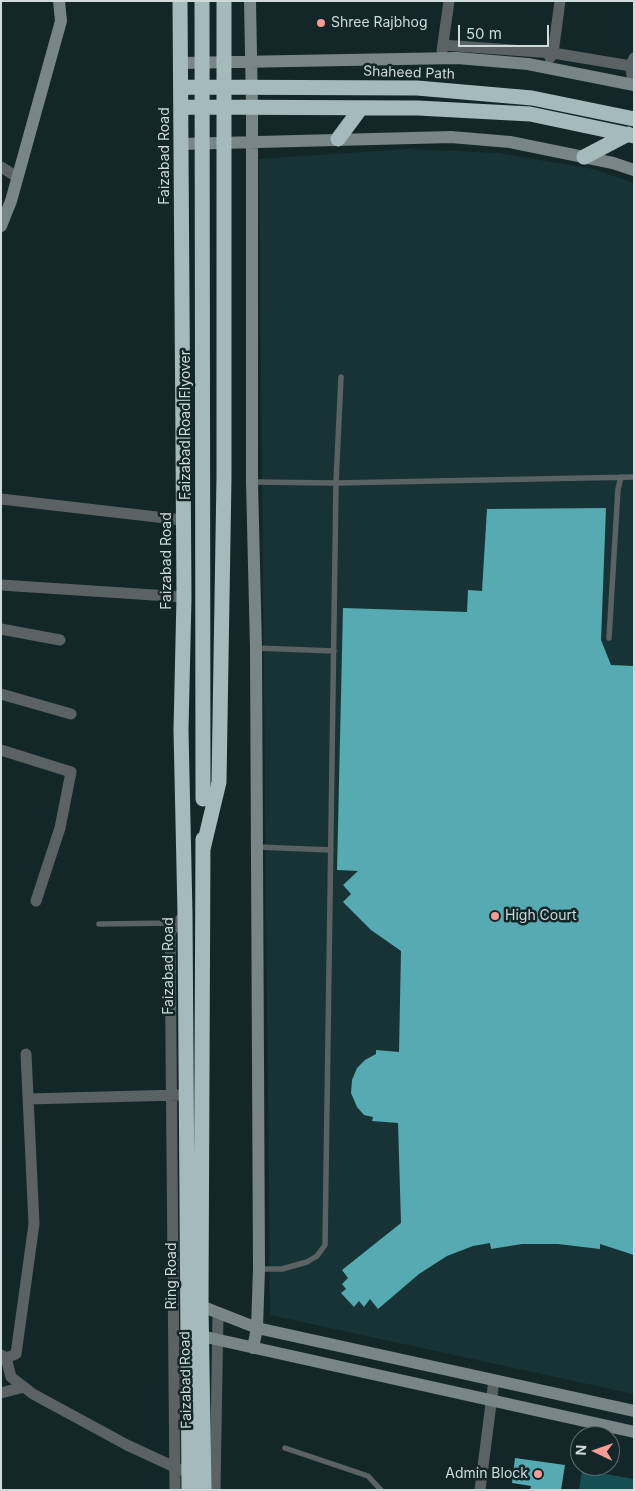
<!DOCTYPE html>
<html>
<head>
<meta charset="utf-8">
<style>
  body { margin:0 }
  #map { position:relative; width:635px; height:1491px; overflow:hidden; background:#142728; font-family:Inter,sans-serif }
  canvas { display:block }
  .frame { position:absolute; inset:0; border:2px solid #cfdadb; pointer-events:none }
  .north { position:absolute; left:570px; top:1426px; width:50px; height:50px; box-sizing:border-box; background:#142728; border:1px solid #5f6f70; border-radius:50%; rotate:273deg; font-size:14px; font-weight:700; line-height:20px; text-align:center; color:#cfdadb }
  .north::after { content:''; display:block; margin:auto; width:18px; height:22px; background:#f59b98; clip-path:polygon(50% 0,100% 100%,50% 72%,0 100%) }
  .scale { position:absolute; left:458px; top:25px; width:91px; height:22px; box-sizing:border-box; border:2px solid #cfdadb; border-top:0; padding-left:6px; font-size:15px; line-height:18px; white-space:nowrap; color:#cfdadb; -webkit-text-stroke:4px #142728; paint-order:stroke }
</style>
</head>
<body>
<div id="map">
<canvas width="635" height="1491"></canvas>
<div class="frame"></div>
<div class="north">N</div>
<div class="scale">50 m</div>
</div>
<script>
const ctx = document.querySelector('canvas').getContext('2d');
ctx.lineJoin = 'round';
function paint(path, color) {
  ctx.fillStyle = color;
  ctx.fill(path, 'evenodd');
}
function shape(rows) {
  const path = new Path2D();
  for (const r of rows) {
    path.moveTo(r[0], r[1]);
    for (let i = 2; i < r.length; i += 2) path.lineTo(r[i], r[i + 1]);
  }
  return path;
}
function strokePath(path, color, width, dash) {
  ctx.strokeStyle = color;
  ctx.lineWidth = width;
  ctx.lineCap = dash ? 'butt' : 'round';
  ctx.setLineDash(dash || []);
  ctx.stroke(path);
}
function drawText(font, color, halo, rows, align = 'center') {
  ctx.font = font + ' Inter,sans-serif';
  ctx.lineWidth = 5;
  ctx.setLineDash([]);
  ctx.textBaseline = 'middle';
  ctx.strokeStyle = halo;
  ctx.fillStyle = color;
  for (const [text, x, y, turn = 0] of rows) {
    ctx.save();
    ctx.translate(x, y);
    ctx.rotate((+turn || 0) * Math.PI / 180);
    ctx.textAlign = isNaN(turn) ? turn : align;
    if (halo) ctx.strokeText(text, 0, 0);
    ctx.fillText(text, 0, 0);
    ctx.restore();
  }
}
paint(shape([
  [407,149,498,153,593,169,634,183,634,1394,270,1315,259,159]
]), '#183336');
paint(shape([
  [582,1470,634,1479,634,1490,579,1490]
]), '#144f53');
paint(shape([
  [606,508,601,640,611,665,634,666,634,1255,600,1244,600,1249,558,1244,522,1244,491,1249,490,1243,473,1246,447,1256,419,1274,378,1309,370,1299,364,1307,359,1301,354,1307,341,1293,346,1289,342,1284,348,1278,342,1270,401,1223,398,1123,372,1121,373,1117,364,1115,357,1107,351,1093,352,1080,357,1068,365,1060,376,1054,376,1050,399,1052,401,951,371,930,343,902,351,894,343,885,358,871,337,870,343,608,467,612,468,590,482,591,487,509],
  [515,1458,565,1465,561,1490,530,1490,531,1486,512,1483]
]), '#55abb1');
strokePath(shape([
  [252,482,336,483,634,477],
  [609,638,618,489,621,477],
  [256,648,334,651],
  [257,847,331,850],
  [99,924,177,923],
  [259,1269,282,1269,307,1262,317,1256,325,1245,336,483,341,377],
  [285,1448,368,1476,381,1490]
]), '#5a6263', 5.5);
strokePath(shape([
  [443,45,553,53,631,66],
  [442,51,449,1],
  [550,58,553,53,560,1],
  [633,85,631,66,634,58],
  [1,167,17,177],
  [1,499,183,520],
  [1,585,184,597],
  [1,629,60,640],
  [1,694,71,714],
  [1,750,71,772,60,828,36,901],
  [28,1099,178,1095],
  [1,1355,6,1358,16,1354,34,1224,26,1054],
  [6,1358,11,1377,33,1394,127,1445,181,1470],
  [1,1393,24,1387],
  [175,1490,170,932,185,914],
  [215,1490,218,1313],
  [480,1490,494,1380]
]), '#5a6263', 11);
strokePath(shape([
  [250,1,252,107,252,482,256,648,259,1269,257,1328,253,1348],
  [181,63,457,58,528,64,634,85],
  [181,144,451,137,510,142,613,163,634,170],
  [1,226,11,201,61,21,59,1],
  [201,1306,257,1328,634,1411],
  [201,1336,634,1432]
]), '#788687', 12);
strokePath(shape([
  [180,1,184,597,181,730,185,914,189,1490],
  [181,87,417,88,532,98,634,119],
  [181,107,418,108,530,114,634,136],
  [338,139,361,108],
  [584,157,628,134],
  [203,839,201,1306,204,1490],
  [203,849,219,782,224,477,224,1]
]), '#a4babc', 15);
strokePath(shape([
  [202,1,203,799]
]), '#a4babc', 15);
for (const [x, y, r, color] of [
  [321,23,5,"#f59b98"],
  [495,916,5,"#f59b98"],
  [538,1474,5,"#f59b98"]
]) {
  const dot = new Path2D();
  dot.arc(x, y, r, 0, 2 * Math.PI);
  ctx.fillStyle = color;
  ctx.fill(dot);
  strokePath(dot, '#142728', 2);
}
drawText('14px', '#cfdadb', '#142728', [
  ["Shree Rajbhog",331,23],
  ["High Court",505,916],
  ["Admin Block",528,1474,"right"]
], 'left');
drawText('14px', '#cfdadb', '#142728', [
  ["Shaheed Path",409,73,2],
  ["Faizabad Road",165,156,-90],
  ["Faizabad Road Flyover",186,425,-90],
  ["Faizabad Road",167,561,-90],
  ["Faizabad Road",169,966,-90],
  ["Ring Road",172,1276,-90],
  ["Faizabad Road",186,1380,-91]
]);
</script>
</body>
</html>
